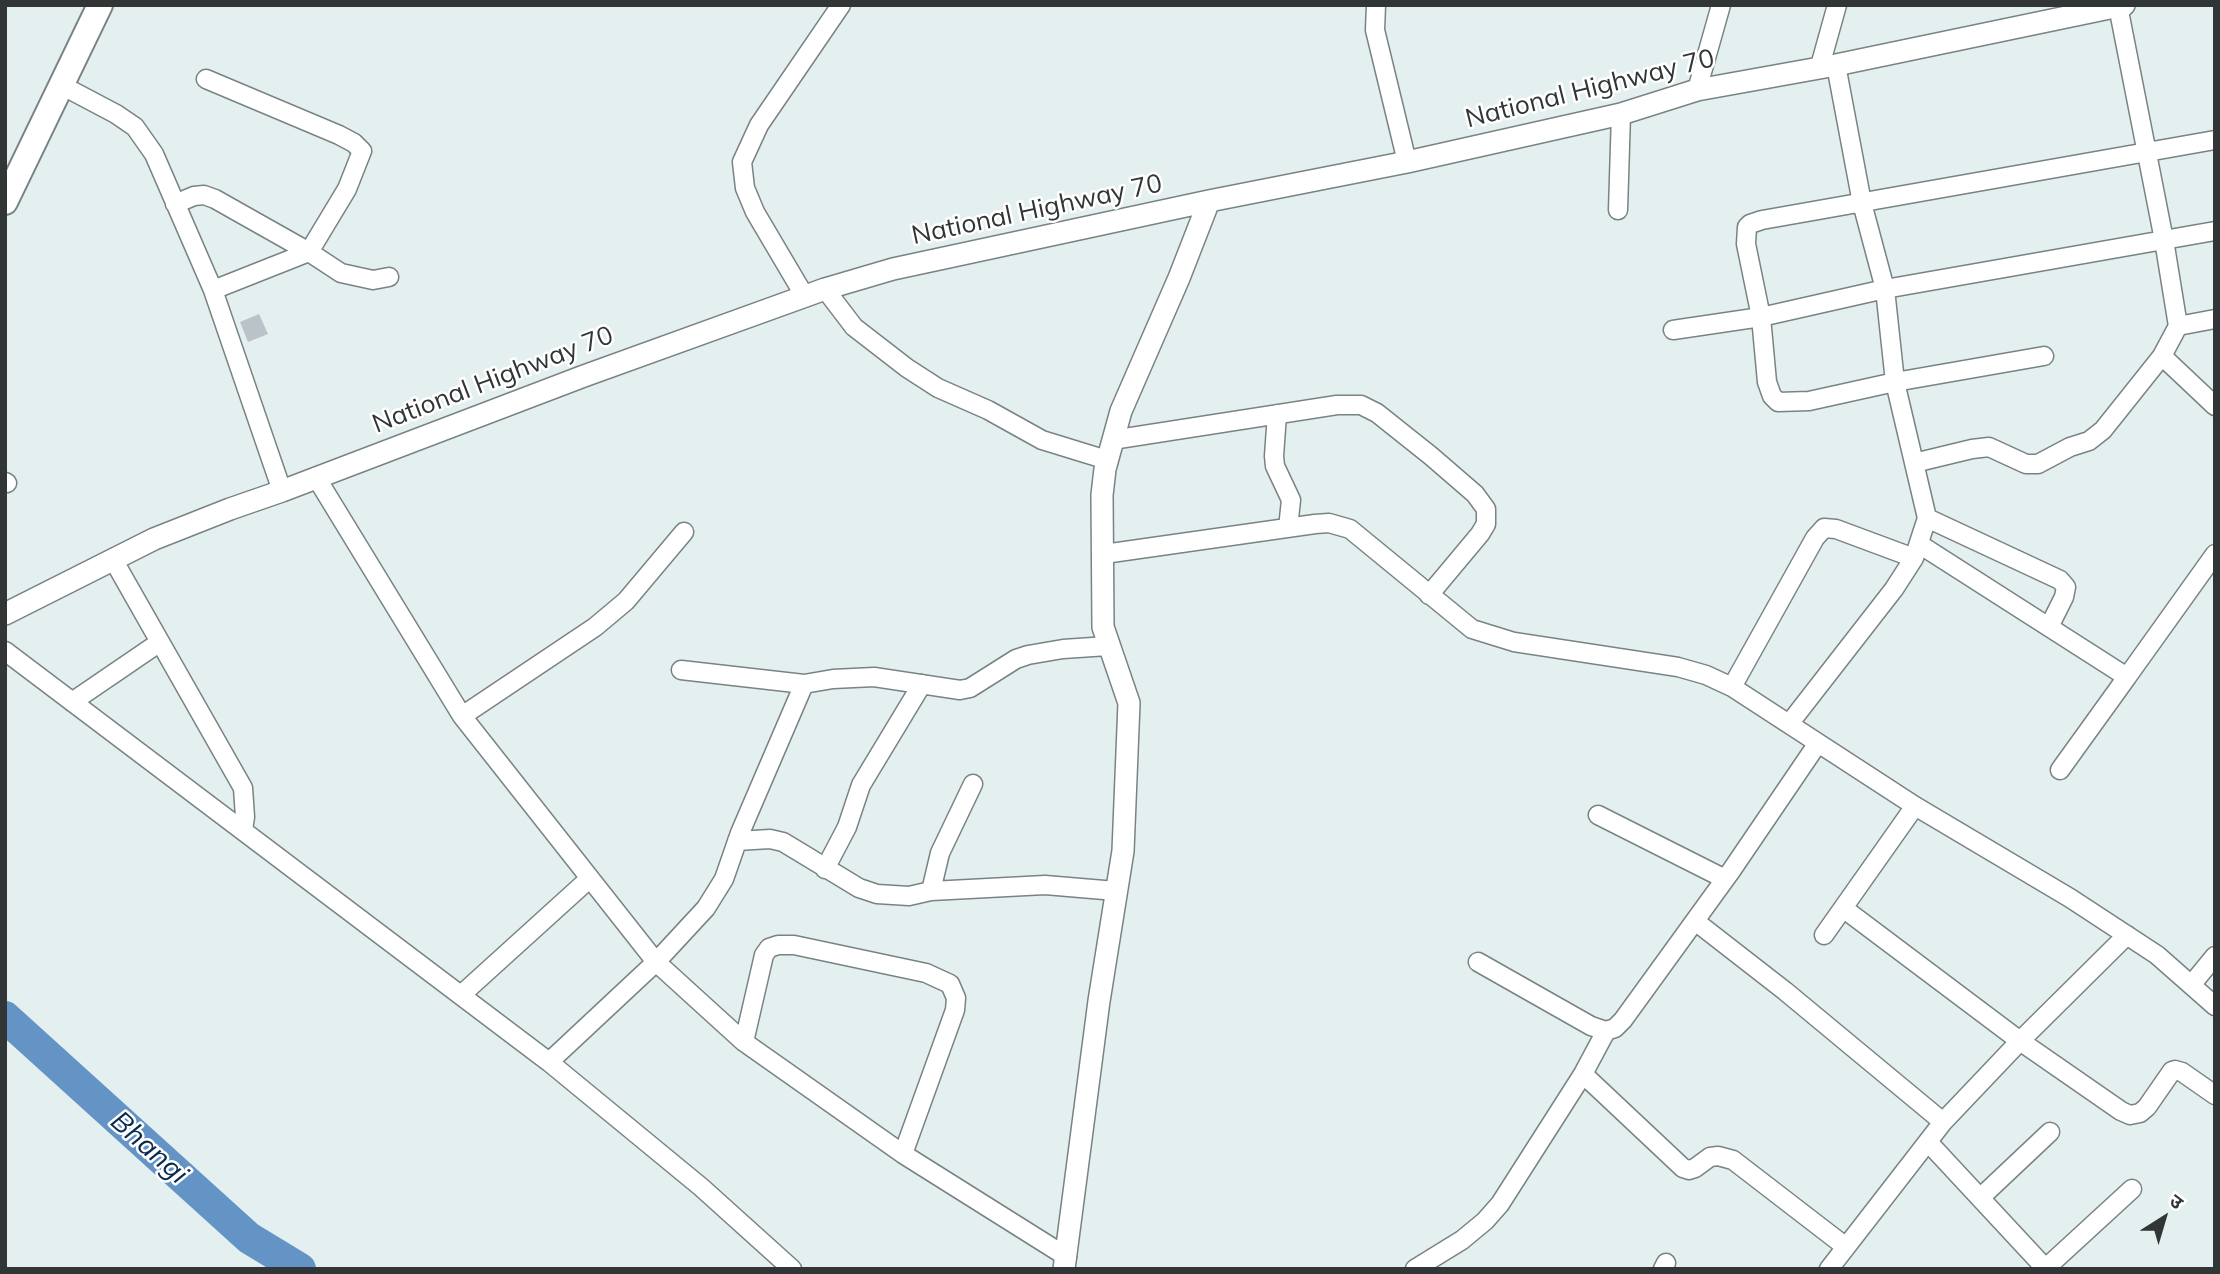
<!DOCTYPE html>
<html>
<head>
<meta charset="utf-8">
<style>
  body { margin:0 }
  #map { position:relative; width:2220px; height:1274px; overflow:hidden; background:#e4eff0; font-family:Mulish,"Noto Sans Devanagari",sans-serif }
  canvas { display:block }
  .frame { position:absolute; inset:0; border:7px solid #313535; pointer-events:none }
  .north { position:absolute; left:2129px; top:1183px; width:70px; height:70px; -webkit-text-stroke:5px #fff; paint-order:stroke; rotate:37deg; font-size:19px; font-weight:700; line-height:28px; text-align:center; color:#313535 }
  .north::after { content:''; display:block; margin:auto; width:24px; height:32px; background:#313535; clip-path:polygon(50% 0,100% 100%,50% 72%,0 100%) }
</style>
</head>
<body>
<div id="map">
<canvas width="2220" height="1274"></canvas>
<div class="frame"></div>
<div class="north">उ</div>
</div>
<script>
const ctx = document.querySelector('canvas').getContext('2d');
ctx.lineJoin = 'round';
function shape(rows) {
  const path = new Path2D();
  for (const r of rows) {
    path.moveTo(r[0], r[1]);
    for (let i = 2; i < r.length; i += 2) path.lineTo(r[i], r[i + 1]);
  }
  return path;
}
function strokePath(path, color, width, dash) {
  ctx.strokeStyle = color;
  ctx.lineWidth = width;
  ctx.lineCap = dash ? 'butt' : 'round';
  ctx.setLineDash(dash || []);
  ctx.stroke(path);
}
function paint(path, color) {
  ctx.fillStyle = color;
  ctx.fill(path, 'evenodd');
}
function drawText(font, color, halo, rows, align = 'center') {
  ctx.font = font + ' Mulish,sans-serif';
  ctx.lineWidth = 5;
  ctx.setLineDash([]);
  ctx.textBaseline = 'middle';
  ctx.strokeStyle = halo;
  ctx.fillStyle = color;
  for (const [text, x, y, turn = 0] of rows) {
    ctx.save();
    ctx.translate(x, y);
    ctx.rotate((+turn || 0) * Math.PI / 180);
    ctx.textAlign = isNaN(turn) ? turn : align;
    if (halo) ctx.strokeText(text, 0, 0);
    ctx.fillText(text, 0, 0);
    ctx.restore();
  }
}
strokePath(shape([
  [5,1017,249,1238,300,1269]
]), '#6494c6', 32);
paint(shape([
  [259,314,268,334,248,342,240,322]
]), '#bac3c8');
const minor = shape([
  [1376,5,1375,30,1407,162],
  [1836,65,1862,203,1885,289,1895,382,1927,518],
  [1820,66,1837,5],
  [61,85,116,114,135,127,154,154,213,290,282,491],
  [1697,90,1721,5],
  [175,204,194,196,204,195,215,199,309,252,347,189,362,151,354,143,339,135,206,79],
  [1618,210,1621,114],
  [825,289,854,327,907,368,938,388,988,410,1042,440,1107,460],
  [213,290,309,252,341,273,373,280,389,277],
  [804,295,755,212,745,188,742,162,759,125,841,5],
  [2178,326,2215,319],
  [1673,330,1761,317,1885,289,2215,231],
  [2044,356,1895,382,1809,401,1778,402,1772,396,1767,382,1761,317,1746,244,1747,227,1750,224,1762,220,2215,140],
  [2162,356,2215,406],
  [1277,414,1274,456,1275,466,1291,500,1288,528],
  [1112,440,1337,405,1361,405,1377,413,1431,456,1475,494,1486,509,1486,524,1480,534,1429,595],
  [1914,463,1972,449,1989,447,2026,464,2038,464,2070,447,2089,441,2103,430,2162,356,2178,326,2164,240,2118,6],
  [316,477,462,716,656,962,744,1042,903,1154,1067,1257],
  [5,482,7,483],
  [1919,544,2127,677,2215,554],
  [1104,554,1315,524,1329,523,1350,529,1472,629,1514,642,1678,667,1706,675,1732,687,1915,806,2070,898,2157,955,2215,1006],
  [114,561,243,788,245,817,243,830],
  [5,651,549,1062,701,1187,792,1269],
  [681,670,804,684,833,679,874,677,960,690,970,688,1016,659,1028,655,1063,649,1108,646],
  [1732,687,1815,538,1824,528,1836,529,1914,558],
  [72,702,160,642],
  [462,716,595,627,626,601,684,532],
  [1789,724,1894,589,1914,558,1927,518,2060,580,2066,587,2064,597,2049,627],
  [2060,770,2127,677],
  [973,784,940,853,931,891,1045,885,1116,891],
  [1598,815,1725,879],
  [737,841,770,839,783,842,859,888,877,894,909,896,931,891],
  [825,869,847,827,861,785,922,684],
  [1843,908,2020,1041,2121,1111,2130,1115,2140,1113,2147,1107,2172,1071,2175,1070,2182,1072,2215,1095],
  [1695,921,1785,991,1943,1122],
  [1824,935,1915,806],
  [1478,962,1591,1026,1606,1031,1615,1028,1623,1020,1731,871,1818,743],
  [2192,984,2215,956],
  [461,995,589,879],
  [744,1042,764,955,769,948,778,945,794,945,926,973,950,984,956,998,955,1010,903,1154],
  [549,1062,656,962,706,908,724,879,740,833,804,684],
  [1583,1074,1683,1168,1689,1170,1695,1168,1710,1157,1718,1156,1733,1160,1846,1247],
  [1928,1142,2046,1269],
  [1980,1198,2050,1132],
  [2046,1268,2132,1189],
  [1415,1269,1462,1240,1485,1221,1500,1204,1583,1074,1606,1031],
  [1663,1269,1666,1263],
  [1829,1269,1943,1122,2020,1041,2127,935]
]);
const major = shape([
  [5,614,154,539,230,509,282,491,584,376,825,289,893,269,1209,201,1407,162,1621,114,1697,90,1836,65,2124,5],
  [1064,1269,1099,1001,1123,851,1129,703,1103,627,1102,495,1105,469,1121,411,1179,278,1209,201]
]);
const highway = shape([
  [5,202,100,5]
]);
strokePath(minor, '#798384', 21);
strokePath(major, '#798384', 24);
strokePath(highway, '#798384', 28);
strokePath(minor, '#fff', 18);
strokePath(major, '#fff', 21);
strokePath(highway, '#fff', 24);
drawText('26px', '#313535', '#fff', [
  ["National Highway 70",1590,89,-14],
  ["National Highway 70",1037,210,-12],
  ["National Highway 70",493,380,-21]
]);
drawText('italic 28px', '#062b4c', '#fff', [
  ["Bhangi",149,1148,42]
]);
</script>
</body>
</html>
